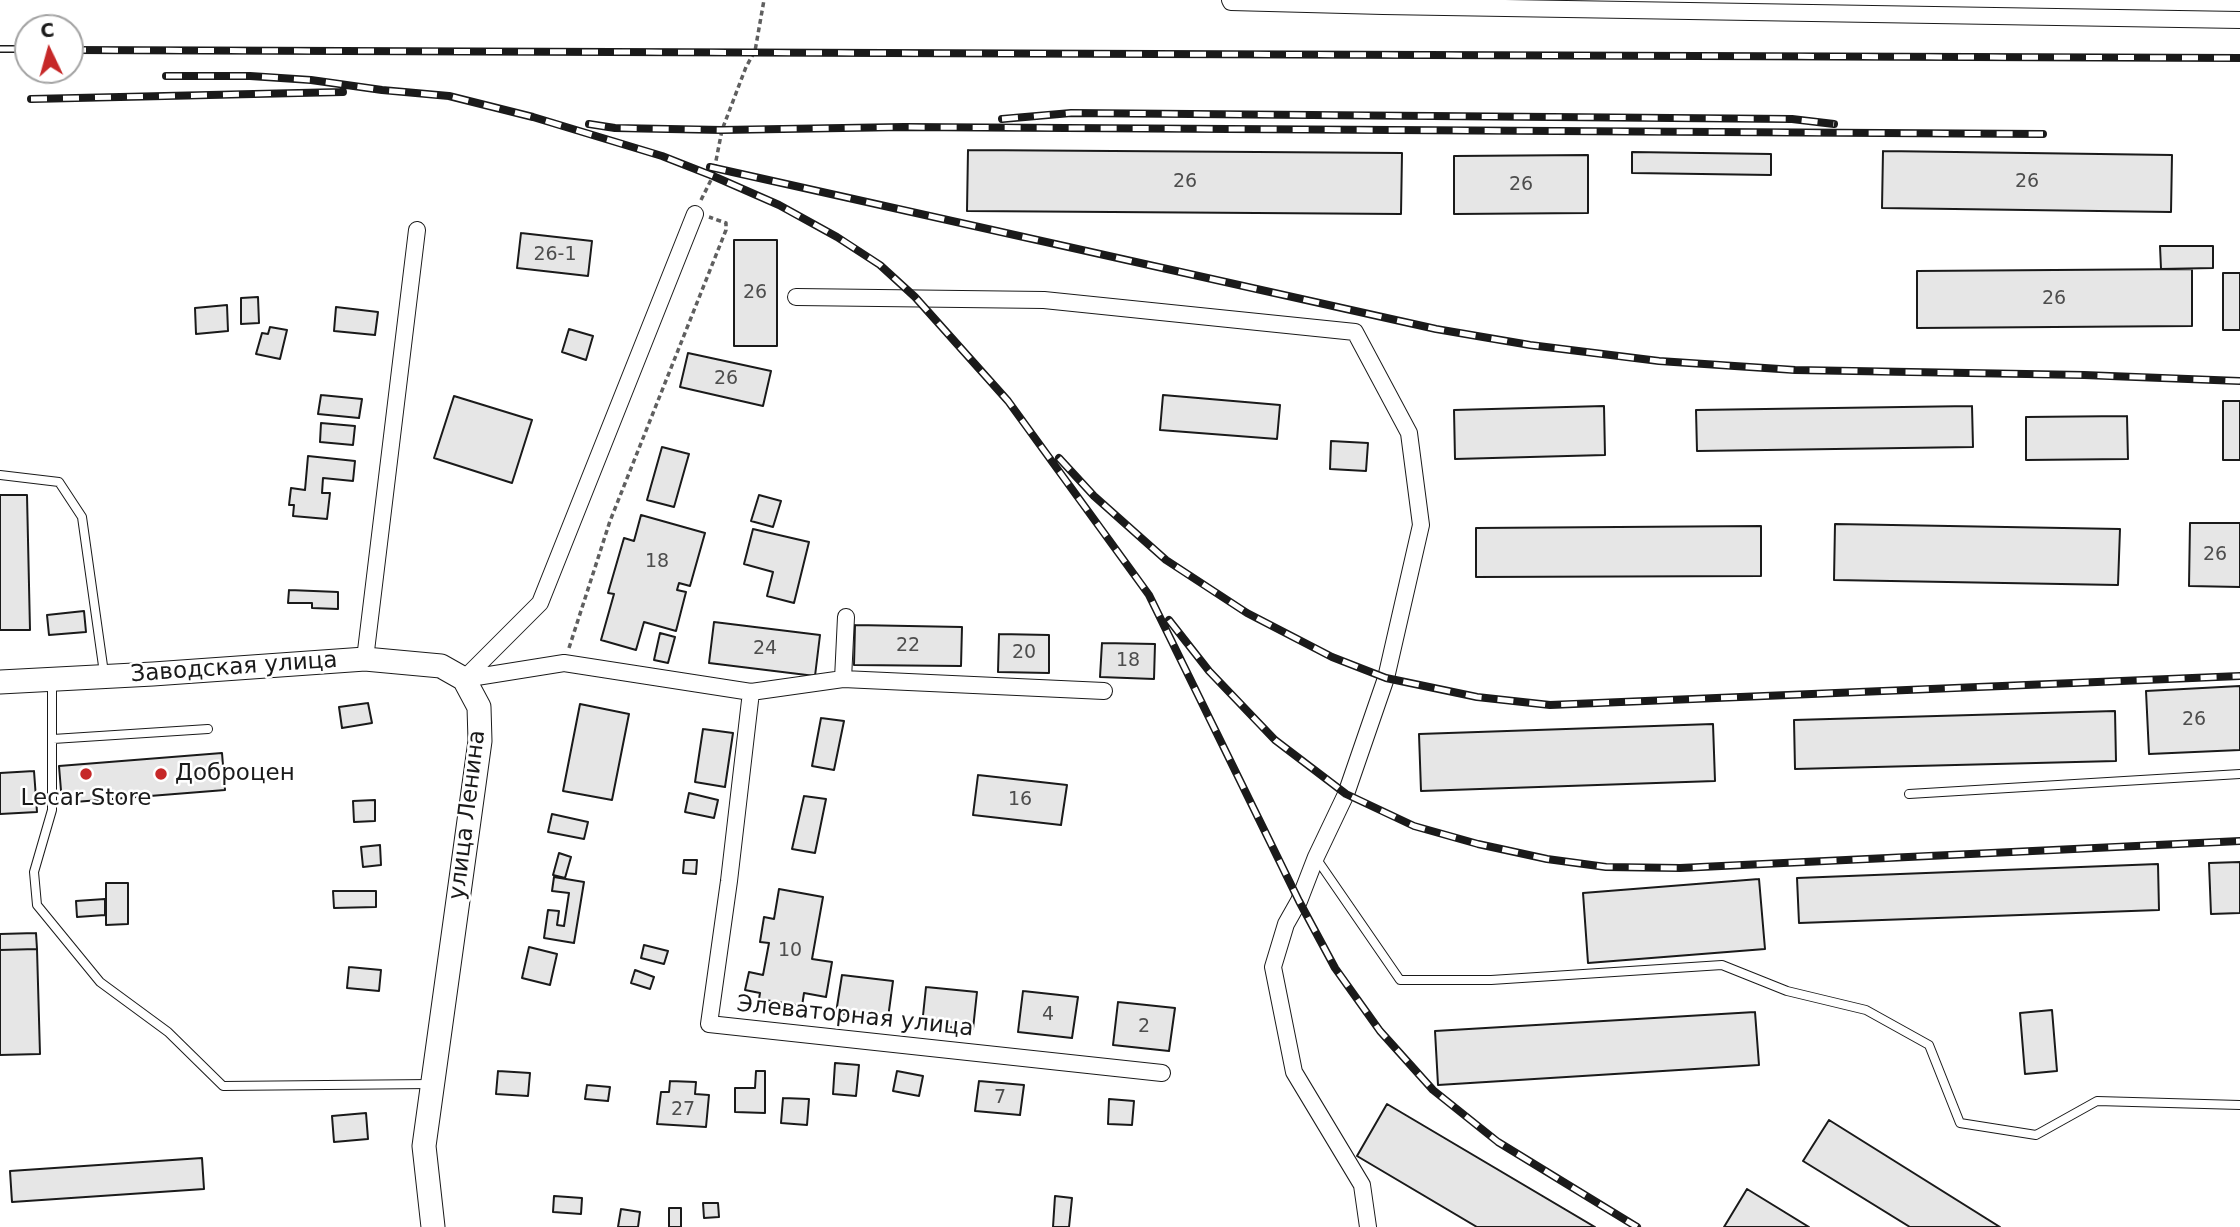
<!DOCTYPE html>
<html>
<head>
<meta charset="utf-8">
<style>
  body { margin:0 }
  #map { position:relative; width:2240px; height:1227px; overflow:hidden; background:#fff; font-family:"DejaVu Sans",sans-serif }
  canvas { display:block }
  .north { position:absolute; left:14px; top:14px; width:70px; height:70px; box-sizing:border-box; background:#fff; border:2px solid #a3a3a3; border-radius:50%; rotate:355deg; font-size:19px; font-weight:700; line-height:28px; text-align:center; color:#1a1a1a }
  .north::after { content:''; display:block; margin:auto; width:24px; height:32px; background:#c62828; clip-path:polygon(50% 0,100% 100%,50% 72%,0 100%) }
</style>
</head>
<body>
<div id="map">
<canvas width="2240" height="1227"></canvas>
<div class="north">С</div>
</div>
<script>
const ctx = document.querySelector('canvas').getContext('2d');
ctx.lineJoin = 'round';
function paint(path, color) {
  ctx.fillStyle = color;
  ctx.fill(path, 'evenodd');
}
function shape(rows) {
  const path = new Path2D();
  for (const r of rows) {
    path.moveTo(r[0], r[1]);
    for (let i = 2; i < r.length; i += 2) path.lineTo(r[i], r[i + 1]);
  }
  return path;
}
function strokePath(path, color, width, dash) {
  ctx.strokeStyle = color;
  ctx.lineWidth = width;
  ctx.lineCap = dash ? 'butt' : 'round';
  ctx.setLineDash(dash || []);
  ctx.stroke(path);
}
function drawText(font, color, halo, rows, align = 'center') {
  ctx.font = font + ' "DejaVu Sans",sans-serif';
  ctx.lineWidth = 5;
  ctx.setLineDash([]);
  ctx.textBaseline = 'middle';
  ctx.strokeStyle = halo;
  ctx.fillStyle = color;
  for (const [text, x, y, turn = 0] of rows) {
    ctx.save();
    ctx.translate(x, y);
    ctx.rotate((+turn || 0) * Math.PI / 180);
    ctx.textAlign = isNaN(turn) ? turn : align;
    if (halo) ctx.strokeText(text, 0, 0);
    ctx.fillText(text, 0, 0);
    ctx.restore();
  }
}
const building = shape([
  [968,150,1402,153,1401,214,967,211,968,150],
  [1883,151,2172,155,2171,212,1882,208,1883,151],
  [1632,152,1771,154,1771,175,1632,173,1632,152],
  [1588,155,1588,213,1454,214,1454,156,1588,155],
  [521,233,592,241,588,276,517,268,521,233],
  [734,240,777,240,777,346,734,346,734,240],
  [2160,246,2213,246,2213,268,2161,269,2160,246],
  [2192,269,2192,326,1917,328,1917,271,2192,269],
  [2223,273,2240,273,2240,330,2223,330,2223,273],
  [258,297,259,323,241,324,241,298,258,297],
  [227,305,228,331,196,334,195,308,227,305],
  [336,307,378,312,375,335,334,331,336,307],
  [270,327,287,330,280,359,256,354,262,333,268,334,270,327],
  [569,329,593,336,586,360,562,352,569,329],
  [688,353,771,371,763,406,680,387,688,353],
  [321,395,362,399,359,418,318,414,321,395],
  [1163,395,1280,405,1277,439,1160,430,1163,395],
  [454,396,532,420,512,483,434,458,454,396],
  [2223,401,2240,401,2240,460,2223,460,2223,401],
  [1604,406,1605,455,1455,459,1454,410,1604,406],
  [1972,406,1973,447,1697,451,1696,410,1972,406],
  [2127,416,2128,459,2026,460,2026,417,2127,416],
  [321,423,355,426,353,445,320,442,321,423],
  [1331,441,1368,443,1366,471,1330,469,1331,441],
  [662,447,689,454,674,507,647,500,662,447],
  [308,456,355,461,353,481,323,478,322,493,330,493,327,519,293,516,294,505,289,505,291,488,305,490,308,456],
  [0,495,27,495,30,630,0,630,0,495],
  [759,495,781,501,773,527,751,521,759,495],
  [641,515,705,533,690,586,679,583,677,590,686,592,676,631,644,622,636,650,601,640,614,594,608,593,624,538,634,541,641,515],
  [2190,523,2240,523,2240,587,2189,586,2190,523],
  [1835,524,2120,529,2118,585,1834,580,1835,524],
  [1761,526,1761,576,1476,577,1476,528,1761,526],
  [753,529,809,542,794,603,767,596,773,572,744,564,753,529],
  [289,590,338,592,338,609,312,608,312,603,288,603,289,590],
  [84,611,86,632,49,635,47,615,84,611],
  [714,622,820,635,815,676,709,663,714,622],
  [855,625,962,627,961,666,854,665,855,625],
  [660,633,675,637,668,663,654,660,660,633],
  [999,634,1049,635,1049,673,998,672,999,634],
  [1102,643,1155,644,1154,679,1100,677,1102,643],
  [2240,686,2240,750,2149,754,2146,691,2240,686],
  [368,703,372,723,342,728,339,707,368,703],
  [580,704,629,714,612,800,563,791,580,704],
  [2115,711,2116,761,1795,769,1794,720,2115,711],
  [821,718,844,721,834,770,812,766,821,718],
  [1713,724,1715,781,1421,791,1419,734,1713,724],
  [703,729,733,733,725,787,695,782,703,729],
  [222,753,225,790,62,803,59,766,222,753],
  [34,771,37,812,0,814,0,773,34,771],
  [978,775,1067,785,1061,825,973,815,978,775],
  [689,793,718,800,714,818,685,812,689,793],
  [804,796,826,799,815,853,792,849,804,796],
  [375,800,375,821,354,822,353,801,375,800],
  [552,814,588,822,584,839,548,832,552,814],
  [380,845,381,865,363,867,361,847,380,845],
  [559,853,571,857,565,878,553,875,559,853],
  [684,860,697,860,696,874,683,873,684,860],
  [2240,862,2240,913,2211,914,2209,863,2240,862],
  [2158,864,2159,910,1799,923,1797,878,2158,864],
  [554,877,584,882,574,943,544,938,548,910,559,911,557,925,564,926,569,893,552,891,554,877],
  [1759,879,1765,949,1588,963,1583,893,1759,879],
  [106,883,128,883,128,924,106,925,106,883],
  [779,889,823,897,812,959,832,962,826,997,804,993,802,1006,759,999,760,993,745,990,749,972,763,975,769,943,760,942,764,917,774,919,779,889],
  [333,891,376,891,376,907,334,908,333,891],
  [105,899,105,915,77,917,76,901,105,899],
  [36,933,37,949,0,950,0,934,36,933],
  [644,945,668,951,664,964,641,958,644,945],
  [529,947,557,954,550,985,522,978,529,947],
  [37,949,40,1054,0,1055,0,950,37,949],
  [349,967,381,970,379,991,347,988,349,967],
  [635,970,654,977,650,989,631,983,635,970],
  [842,975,893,981,888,1018,836,1013,842,975],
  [926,987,977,992,973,1029,922,1025,926,987],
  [1023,991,1078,997,1072,1038,1018,1032,1023,991],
  [1118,1002,1175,1008,1169,1051,1113,1045,1118,1002],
  [2052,1010,2057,1071,2025,1074,2020,1013,2052,1010],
  [1755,1012,1759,1065,1438,1085,1435,1031,1755,1012],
  [835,1063,859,1065,856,1096,833,1094,835,1063],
  [498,1071,530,1073,528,1096,496,1094,498,1071],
  [756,1071,765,1071,765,1113,735,1112,735,1088,755,1088,756,1071],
  [897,1071,923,1076,919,1096,893,1091,897,1071],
  [670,1081,696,1082,695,1094,709,1095,706,1127,657,1124,661,1092,669,1092,670,1081],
  [979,1081,1024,1085,1020,1115,975,1111,979,1081],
  [587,1085,610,1087,608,1101,585,1099,587,1085],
  [783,1098,809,1099,807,1125,781,1123,783,1098],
  [1109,1099,1134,1101,1132,1125,1108,1124,1109,1099],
  [1387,1104,1595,1227,1477,1227,1357,1156,1387,1104],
  [366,1113,368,1139,334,1142,332,1116,366,1113],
  [1829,1120,2000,1227,1910,1227,1803,1161,1829,1120],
  [202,1158,204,1189,12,1202,10,1171,202,1158],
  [1747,1189,1809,1227,1724,1227,1747,1189],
  [554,1196,582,1198,581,1214,553,1212,554,1196],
  [1055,1196,1072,1198,1069,1227,1053,1227,1055,1196],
  [703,1203,718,1203,719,1217,704,1218,703,1203],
  [669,1208,681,1208,681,1227,669,1227,669,1208],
  [621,1209,640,1212,638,1227,618,1227,621,1209]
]);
paint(building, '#e6e6e6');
strokePath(building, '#1a1a1a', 2);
const service = shape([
  [0,475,59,482,82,517,104,673],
  [52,682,52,810,34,872,37,905,100,982,168,1032,223,1086,430,1084],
  [53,739,208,729],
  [1909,794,2240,774],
  [1316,858,1400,980,1491,980,1722,965,1787,991,1866,1010,1929,1045,1960,1123,2036,1135,2097,1101,2240,1105]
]);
const minor = shape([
  [1230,0,1231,2,1383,6,2240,20],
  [796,297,1044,300,1355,332,1409,433,1421,525,1386,678,1346,794,1316,857,1299,901,1286,924,1273,967,1294,1072,1362,1185,1368,1227],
  [365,659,417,230],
  [464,679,540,603,695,214],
  [464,679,564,663,751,692,843,679,846,617],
  [843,679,1104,691],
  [751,692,729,881,709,1024,1162,1073]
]);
const secondary = shape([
  [0,682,153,674,365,659,441,666,464,679,479,707,480,741,424,1146,433,1227]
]);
strokePath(service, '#1a1a1a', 10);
strokePath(minor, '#1a1a1a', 18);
strokePath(secondary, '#1a1a1a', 25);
strokePath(shape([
  [701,200,713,176,722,130,746,67,755,51,764,0],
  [569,648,610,521,726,230,726,223,709,217]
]), '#5f5f5f', 3.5, [5, 3.5]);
strokePath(service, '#fff', 8);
strokePath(minor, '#fff', 16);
strokePath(secondary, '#fff', 23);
const rail = shape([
  [0,49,28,49],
  [70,50,2240,58],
  [166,76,250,76,311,80,382,90,449,96,533,117,662,156,713,176,779,205,837,237,880,265,915,297,1008,401,1149,595,1299,901,1335,968,1380,1031,1433,1090,1498,1142,1637,1227],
  [31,99,343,92],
  [1002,119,1071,113,1792,119,1834,124],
  [589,124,615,128,722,130,904,127,2043,134],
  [710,167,1436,329,1530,345,1659,361,1795,370,2084,375,2240,381],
  [1059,458,1094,496,1166,560,1247,613,1332,657,1386,678,1477,697,1550,705,2240,676],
  [1169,620,1209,671,1275,740,1346,794,1414,826,1478,844,1547,859,1606,867,1680,868,2240,841]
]);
strokePath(rail, '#1a1a1a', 8);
strokePath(rail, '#fff', 5, [16]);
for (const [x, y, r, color] of [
  [86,774,7,"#c62828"],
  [161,774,7,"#c62828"]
]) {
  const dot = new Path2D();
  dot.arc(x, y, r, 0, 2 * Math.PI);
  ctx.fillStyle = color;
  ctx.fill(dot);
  strokePath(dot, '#fff', 2.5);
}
drawText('19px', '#4d4d4d', null, [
  ["26",1185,182],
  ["26",2027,182],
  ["26",1521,185],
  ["26-1",555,255],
  ["26",755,293],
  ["26",2054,299],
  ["26",726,379],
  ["26",2215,555],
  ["18",657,562],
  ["22",908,646],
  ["24",765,649],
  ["20",1024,653],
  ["18",1128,661],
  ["26",2194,720],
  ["16",1020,800],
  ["10",790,951],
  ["4",1048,1015],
  ["2",1144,1027],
  ["7",1000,1098],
  ["27",683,1110]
]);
drawText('23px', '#1a1a1a', '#fff', [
  ["Заводская улица",234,668,-4],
  ["улица Ленина",468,815,-83],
  ["Элеваторная улица",855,1017,6]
]);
drawText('23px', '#1a1a1a', '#fff', [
  ["Доброцен",175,774],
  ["Lecar Store",86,799,"center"]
], 'left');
</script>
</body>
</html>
